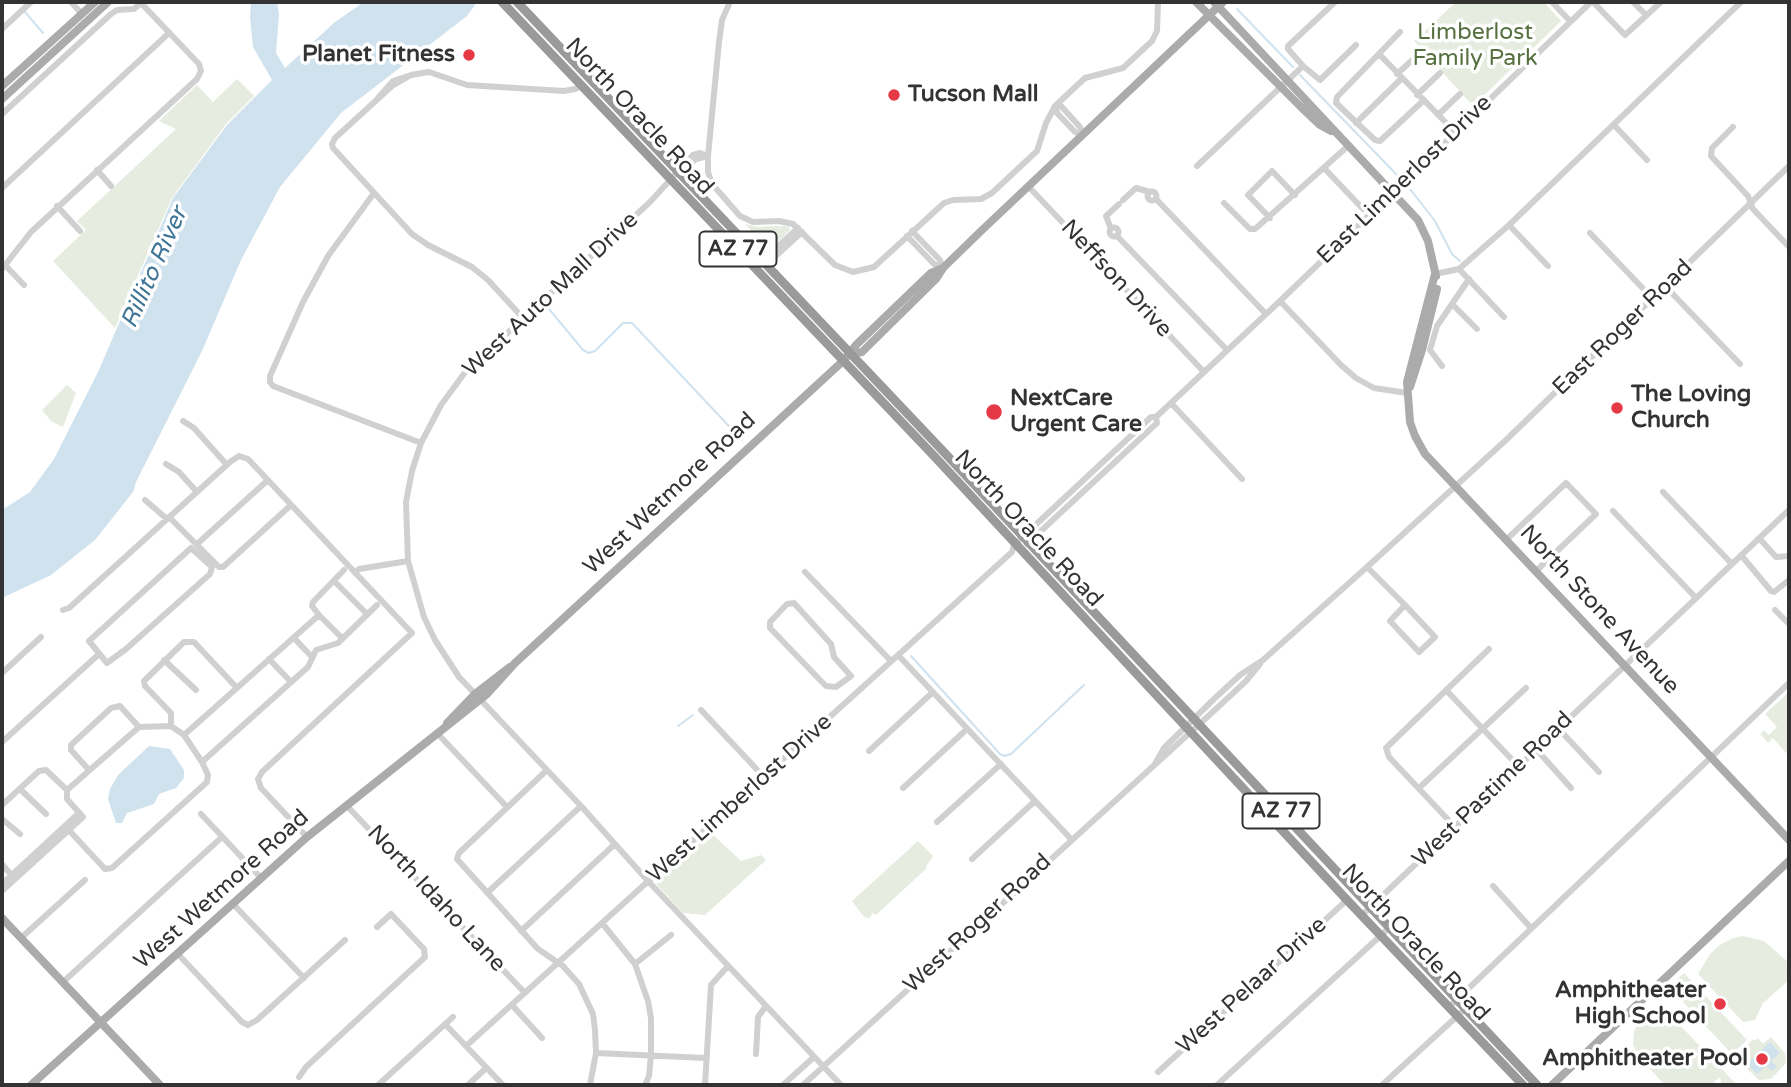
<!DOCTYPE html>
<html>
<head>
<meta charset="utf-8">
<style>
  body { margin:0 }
  #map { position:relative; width:1791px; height:1087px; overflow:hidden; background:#fff; font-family:"Varela Round",sans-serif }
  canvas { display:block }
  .frame { position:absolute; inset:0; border:4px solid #333; pointer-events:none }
</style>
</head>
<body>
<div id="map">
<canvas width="1791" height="1087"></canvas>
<div class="frame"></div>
</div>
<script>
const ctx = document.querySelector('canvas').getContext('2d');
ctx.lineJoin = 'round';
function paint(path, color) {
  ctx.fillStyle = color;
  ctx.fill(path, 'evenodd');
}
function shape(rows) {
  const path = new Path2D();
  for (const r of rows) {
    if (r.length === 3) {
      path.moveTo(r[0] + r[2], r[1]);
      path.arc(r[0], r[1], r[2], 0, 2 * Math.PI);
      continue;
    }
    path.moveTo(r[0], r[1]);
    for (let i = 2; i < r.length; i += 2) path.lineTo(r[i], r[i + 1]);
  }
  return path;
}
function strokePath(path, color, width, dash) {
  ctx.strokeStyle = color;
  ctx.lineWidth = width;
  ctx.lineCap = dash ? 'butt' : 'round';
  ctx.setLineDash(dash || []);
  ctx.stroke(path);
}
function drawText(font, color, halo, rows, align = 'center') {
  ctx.font = font + ' "Varela Round",sans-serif';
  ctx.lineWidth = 7;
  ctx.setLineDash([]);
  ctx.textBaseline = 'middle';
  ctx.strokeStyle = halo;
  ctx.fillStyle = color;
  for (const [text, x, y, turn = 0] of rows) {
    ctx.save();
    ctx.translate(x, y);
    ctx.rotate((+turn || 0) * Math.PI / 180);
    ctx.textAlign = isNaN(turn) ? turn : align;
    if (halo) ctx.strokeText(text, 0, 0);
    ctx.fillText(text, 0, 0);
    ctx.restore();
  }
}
paint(shape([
  [1456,2,1544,2,1561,21,1473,106,1414,41],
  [237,79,254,96,226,124,172,198,115,328,53,261,86,230,77,221,176,129,159,121,197,85,213,102],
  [745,224,757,227,779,226,779,230,780,226,784,226,789,227,790,230,769,251,767,249,774,243,768,247],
  [67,385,76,393,63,427,51,421,42,410],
  [1789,692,1789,755,1788,755,1773,738,1768,743,1760,734,1764,730,1769,735,1777,727,1765,714],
  [711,833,741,861,761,855,766,860,705,915,683,913,657,885,657,881],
  [918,841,933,856,926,866,927,868,876,915,873,913,869,918,864,917,852,901],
  [1743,936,1764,941,1789,963,1789,980,1763,1003,1755,1020,1743,1022,1698,974,1710,954,1720,945,1733,938],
  [1684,973,1747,1040,1732,1054,1669,987],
  [1659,1014,1676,1021,1736,1084,1722,1085,1720,1077,1711,1085,1665,1085,1639,1057,1633,1044,1634,1031,1639,1023,1650,1016],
  [1771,1037,1785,1053,1786,1063,1771,1079,1759,1080,1736,1058,1753,1039,1755,1041,1758,1038,1763,1044]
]), '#e6ecdf');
paint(shape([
  [251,2,277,2,279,14,276,53,285,68,335,22,364,2,477,2,467,16,341,113,280,187,241,260,202,351,136,482,133,492,95,540,51,575,2,598,2,510,30,492,54,459,98,372,173,198,227,125,272,80,253,47,250,17],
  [149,746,170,749,184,770,184,778,176,788,159,794,154,804,127,813,122,823,116,823,108,799,110,789,118,775],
  [1770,1042,1780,1053,1771,1061,1777,1067,1772,1071,1766,1066,1757,1074,1747,1064]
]), '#cfe2ee');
strokePath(shape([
  [1237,9,1293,67],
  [25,12,43,33],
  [1300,75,1399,177],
  [1410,189,1435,221,1452,254,1460,261],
  [549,309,583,350,589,353,595,351,623,323,632,323,742,440],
  [911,656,1000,754,1005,756,1011,754,1084,685],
  [678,726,693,715],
  [1787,1085,1789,1083]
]), '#cfe2ee', 2);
strokePath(shape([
  [71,2,82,14],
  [730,2,722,20,719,42,708,156,708,172,712,184,740,216,753,222,779,221,793,224,835,265,853,272,874,267,944,203,953,200,981,199,992,193,1037,151,1046,123,1055,106,1085,78,1123,68,1152,41,1157,31,1158,2],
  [1335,2,1288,46,1288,49,1303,66,1320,80,1356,45],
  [1552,2,1570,21],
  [1593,2,1625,35,1661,2],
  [1633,2,1646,15],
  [141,3,199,64,201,71],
  [2,29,31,2],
  [1400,32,1337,97,1336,103,1375,140,1380,141,1424,100],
  [1380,55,1455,132],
  [1397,74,1421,52],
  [411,75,429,72,467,85,564,91,575,89,583,85],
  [1417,95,1440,73],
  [378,98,393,81,411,75,392,86,335,138,332,144,333,148,412,234,428,245,472,267,488,280,523,318],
  [1056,106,1061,106,1080,127,1083,135,1075,132,1057,113,1056,106],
  [2,114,111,14,117,10,134,9,141,3],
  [1438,115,1460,94],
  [1356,123,1401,79],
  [1614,125,1647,160],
  [1733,127,1712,148,1711,156,1748,196,1753,209,1789,247],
  [708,156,700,153,693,155,650,202,466,371,441,405,421,443,412,471,406,502,408,561,424,617,435,640,459,677,581,806,648,881,841,1085],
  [1197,166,1303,66],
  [1324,168,1363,209],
  [97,170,111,186],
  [680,172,696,159,708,156],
  [1028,186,1204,372],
  [2,188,169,33],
  [1152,196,4.5],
  [374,193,328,256,303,302,270,376,270,382,273,386,421,443],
  [1156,199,1266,314],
  [1123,200,1136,188,1150,192],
  [1224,203,1250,229,1255,229,1348,146],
  [57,206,80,231],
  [1270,218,1248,195,1272,171,1295,195],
  [1509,225,1548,266],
  [1114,232,4.5],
  [1111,229,1106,216,1119,204],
  [912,231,940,260,943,268],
  [1590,233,1653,299],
  [907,236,934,264,943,268],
  [1117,236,1227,350],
  [768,263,802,232],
  [5,265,24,285],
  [766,265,767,257,798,228],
  [2,269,31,232,197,79,201,71],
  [1459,269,1509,225,1741,2],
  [1459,269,1504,317],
  [1435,274,1459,269],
  [1666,287,1740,364],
  [1280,301,1341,365,1356,378,1374,388,1407,393],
  [1452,304,1477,329],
  [1442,366,1430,350,1437,326,1469,279],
  [1171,403,1242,479],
  [183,421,194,428,227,465],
  [166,464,179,472,197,492],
  [1663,492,1732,564],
  [145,500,167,519],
  [1613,511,1696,598],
  [169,517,219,567,223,567,291,505],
  [1759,538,1776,557,1789,556],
  [1506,540,1566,483,1596,514,1535,572],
  [197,544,268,480],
  [1027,544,1157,423,1156,417],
  [191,548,212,567,210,574,126,649,107,663,89,641,191,548],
  [1741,555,1771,591,1774,592,1789,580],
  [1367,567,1405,605,1435,637,1419,652,1390,621,1405,605],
  [805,572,891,661],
  [355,573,359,569,408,561],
  [334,581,367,614],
  [794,603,831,644,834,657,851,676,836,687,826,686,821,681,770,628,770,622,787,604,794,603],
  [63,610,69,608,230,462,239,456,248,459,412,633,262,772,258,779,261,788,307,837],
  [1775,610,1789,624],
  [319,615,342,638],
  [294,638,312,657],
  [898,655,1071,839],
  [269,659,290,681],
  [164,660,196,690],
  [2,673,41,637],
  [1446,690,1518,766],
  [701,710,764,777],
  [1558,728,1599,772],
  [437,733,506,806],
  [184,735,319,615,312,606,313,602,344,570],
  [2,742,98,655],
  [1536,749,1571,788],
  [869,751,933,692],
  [202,762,308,667,316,650,338,643,377,605],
  [1155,764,1164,748,1214,699,1240,675,1263,660,1367,567,1506,440,1789,166],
  [89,770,71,750,71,745,111,708,120,706,139,727],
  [547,770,459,853,457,859,538,949,563,966,579,984,593,1014,595,1030,596,1053,590,1085],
  [903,788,967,729],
  [1419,788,1526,688],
  [20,789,46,814],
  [67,790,139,727,171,726],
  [2,805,39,771,46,770,67,790,67,799,83,817,2,891],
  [347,806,525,993],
  [201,814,261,878],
  [2,819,20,834],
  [937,822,1001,764],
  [65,826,105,869,112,868,207,782,208,775,202,762,184,735,171,726,171,713,145,686,144,681,184,642,194,642,237,688],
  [1455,827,1389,757,1386,748,1489,649],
  [972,859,1035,801],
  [2,864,12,876],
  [2,884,79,813],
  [1493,886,1531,928],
  [487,893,581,806],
  [233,904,304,978],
  [1362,915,1789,510],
  [602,923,635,964,648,1001,651,1018,651,1055,649,1076,645,1085],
  [521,931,615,844],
  [21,938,85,880],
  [177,953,242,1022,248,1025],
  [635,964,671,935],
  [63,982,222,837],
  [512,1005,542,1038],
  [1449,1007,1789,683],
  [445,1024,503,1085],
  [248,1025,257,1020,345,940],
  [466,1046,1012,552,1014,545,1151,417,1156,417,1280,301,1591,2],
  [596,1053,705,1058],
  [756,1054,758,1017,766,1006],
  [1158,1072,1347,900],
  [299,1077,306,1067,425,957,424,949,391,914,377,927],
  [378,1085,453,1017],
  [468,1085,486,1068],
  [705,1085,711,985,728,966],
  [783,1085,814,1057],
  [803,1085,1216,709,1246,681,1260,664],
  [1217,1085,1389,928],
  [1382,1085,1465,1009]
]), '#d0d0d0', 6);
strokePath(shape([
  [1196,2,1300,106,1320,125,1331,131],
  [1214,2,1418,220,1428,241,1436,276],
  [2,86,95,2],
  [2,99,108,2],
  [1435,274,1407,382,1410,422,1415,436,1425,454,1789,840],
  [851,354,862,352,936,279,943,268,980,232,1223,2],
  [1410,387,1422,350,1437,289],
  [447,723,475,694,510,667],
  [2,918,160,1085],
  [31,1085,307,837,487,694,515,663,843,361,856,345,931,273,943,268],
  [1552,1085,1789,861]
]), '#ababab', 8);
strokePath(shape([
  [502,2,934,456,1347,900,1523,1085],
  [517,2,941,449,1537,1085]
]), '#9a9a9a', 9);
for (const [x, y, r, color] of [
  [469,55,7,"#e63946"],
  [894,95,7,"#e63946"],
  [1617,408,7,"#e63946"],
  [994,412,9,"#e63946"],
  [1720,1004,7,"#e63946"],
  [1762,1059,7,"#e63946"]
]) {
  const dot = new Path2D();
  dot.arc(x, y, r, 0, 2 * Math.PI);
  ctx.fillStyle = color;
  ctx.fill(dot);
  strokePath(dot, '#fff', 2.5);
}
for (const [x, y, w] of [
  [738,249,77],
  [1281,811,77]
]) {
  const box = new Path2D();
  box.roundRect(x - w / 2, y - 17.5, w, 35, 5);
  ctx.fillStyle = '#fff';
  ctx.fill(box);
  strokePath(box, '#333', 2);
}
drawText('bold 21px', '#333', null, [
  ["AZ 77",738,249],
  ["AZ 77",1281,811]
]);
drawText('23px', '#56703f', '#fff', [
  ["Limberlost",1475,33],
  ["Family Park",1475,59]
]);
drawText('bold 23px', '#333', '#fff', [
  ["Planet Fitness",455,55],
  ["Tucson Mall",908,95,"left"],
  ["The Loving",1631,395,"left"],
  ["Church",1631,421,"left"],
  ["NextCare",1010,399,"left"],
  ["Urgent Care",1010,425,"left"],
  ["Amphitheater",1706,991],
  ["High School",1706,1017],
  ["Amphitheater Pool",1748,1059]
], 'right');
drawText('23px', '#333', '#fff', [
  ["North Oracle Road",639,117,47],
  ["East Limberlost Drive",1405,180,-44],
  ["Neffson Drive",1116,279,47],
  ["West Auto Mall Drive",551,295,-43],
  ["East Roger Road",1623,328,-44],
  ["West Wetmore Road",670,494,-43],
  ["North Oracle Road",1028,529,47],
  ["North Stone Avenue",1599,610,47],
  ["West Pastime Road",1493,790,-44],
  ["West Limberlost Drive",740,799,-42],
  ["West Wetmore Road",222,890,-42],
  ["North Idaho Lane",436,899,47],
  ["West Roger Road",978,924,-43],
  ["North Oracle Road",1415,943,47],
  ["West Pelaar Drive",1252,986,-42]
]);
drawText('italic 24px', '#3f7597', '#fff', [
  ["Rillito River",155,268,-66]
]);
</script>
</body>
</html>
